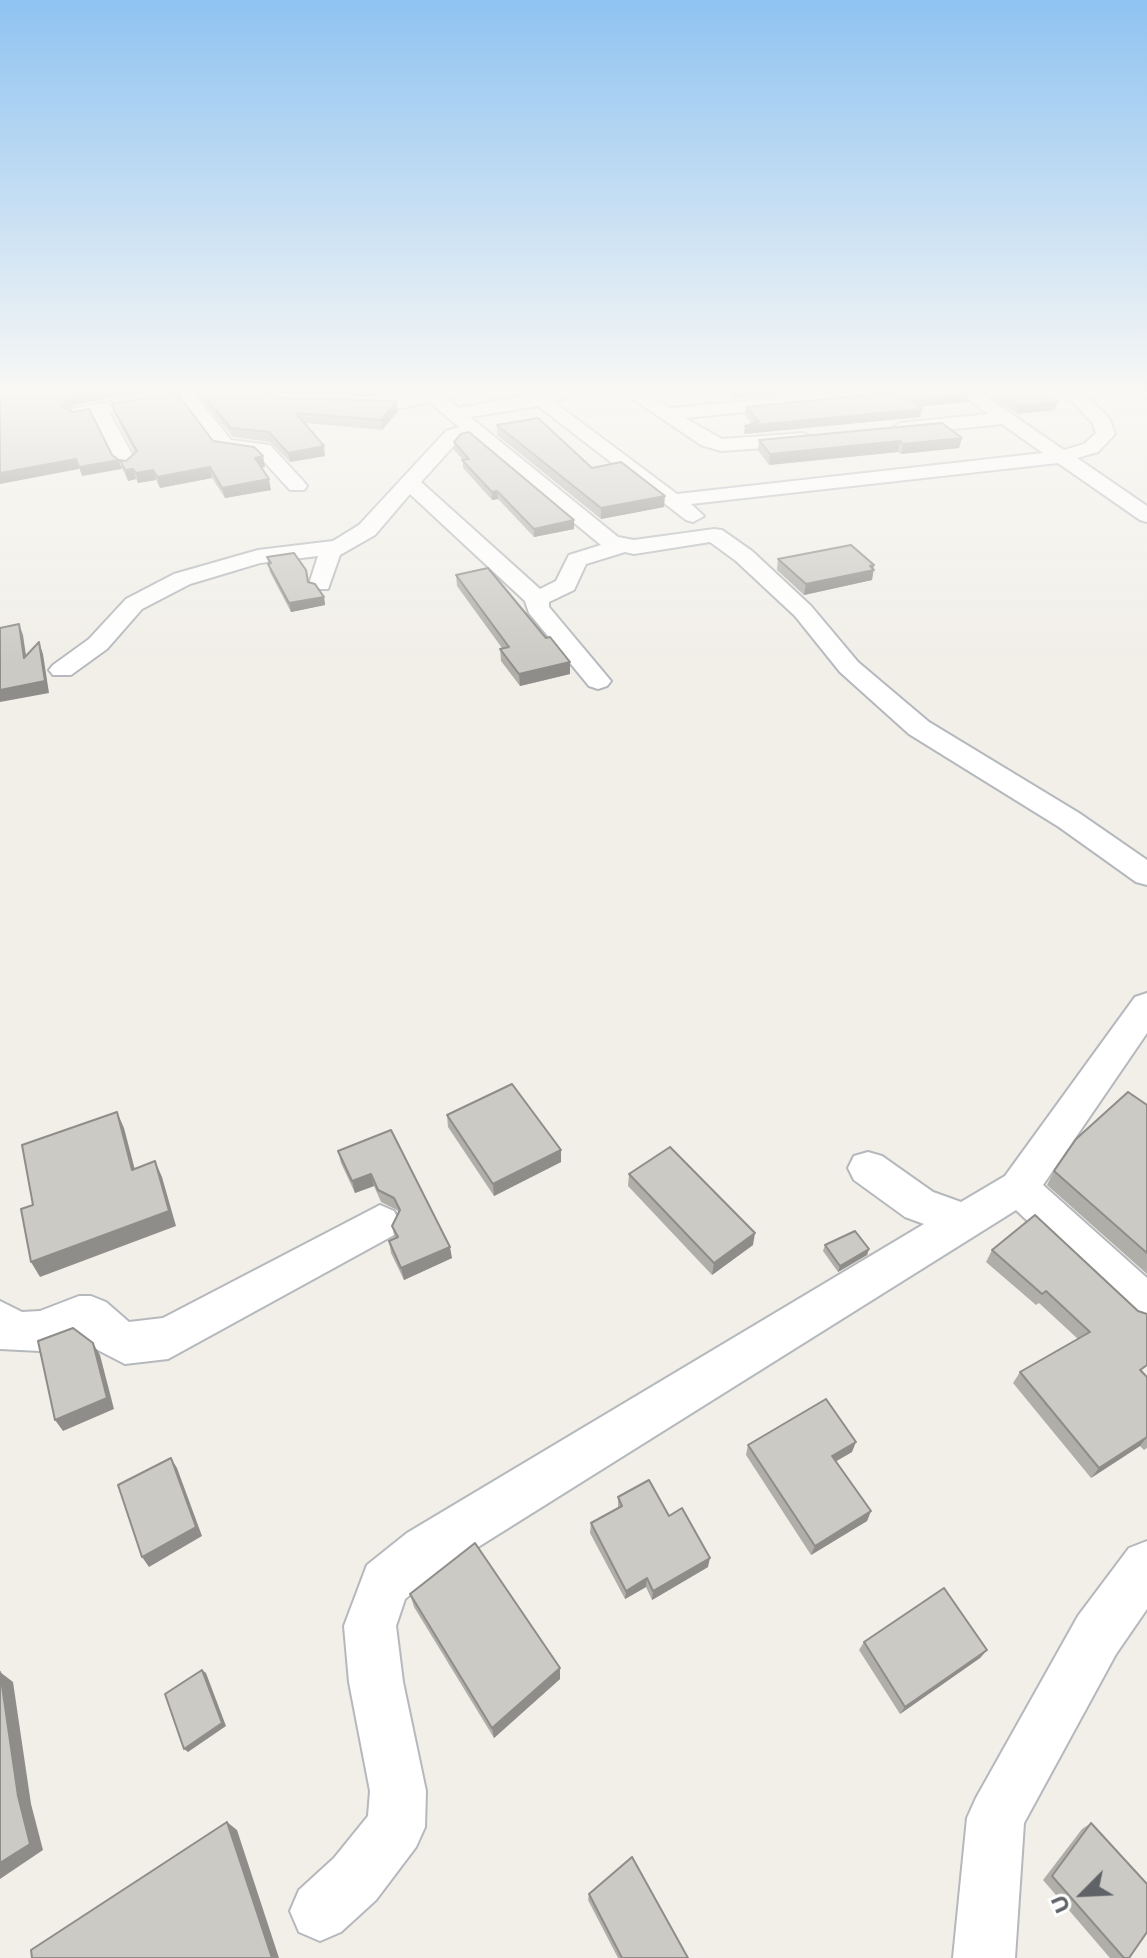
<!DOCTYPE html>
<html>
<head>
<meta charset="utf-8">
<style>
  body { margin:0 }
  #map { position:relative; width:1147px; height:1958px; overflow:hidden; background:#f1efe8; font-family:Montserrat,sans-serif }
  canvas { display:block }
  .north { position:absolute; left:1043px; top:1854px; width:80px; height:80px; -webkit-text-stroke:6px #fff; paint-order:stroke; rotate:246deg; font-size:22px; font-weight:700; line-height:32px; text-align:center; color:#5f6368 }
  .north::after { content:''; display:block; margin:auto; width:28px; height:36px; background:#5f6368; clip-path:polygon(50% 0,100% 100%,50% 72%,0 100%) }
</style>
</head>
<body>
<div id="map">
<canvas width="1147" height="1958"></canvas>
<div class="north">U</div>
</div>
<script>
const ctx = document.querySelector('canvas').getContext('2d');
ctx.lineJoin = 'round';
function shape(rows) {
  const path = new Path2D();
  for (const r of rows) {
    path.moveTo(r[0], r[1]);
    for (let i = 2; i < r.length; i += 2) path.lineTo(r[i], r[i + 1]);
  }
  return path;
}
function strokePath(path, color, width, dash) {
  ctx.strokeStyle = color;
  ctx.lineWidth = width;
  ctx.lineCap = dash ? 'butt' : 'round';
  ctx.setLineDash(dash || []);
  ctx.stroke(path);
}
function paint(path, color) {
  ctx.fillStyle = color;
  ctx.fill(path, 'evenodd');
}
const minor = shape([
  [173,390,191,390,231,440,270,445,304,482,307,486,304,490,290,490,257,454,218,449,173,390],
  [426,390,444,390,445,397,459,408,556,390,582,390,579,394,554,402,677,494,1043,453,1002,424,900,435,891,429,900,423,988,414,956,390,976,390,1064,450,1084,444,1096,433,1093,424,1062,390,1080,390,1109,418,1115,434,1098,452,1077,458,1147,506,1147,522,1140,520,1058,463,691,504,704,516,693,522,686,520,538,406,470,417,618,537,634,540,714,529,722,530,752,551,811,606,858,662,929,722,1079,813,1147,860,1147,885,1136,882,1059,827,909,734,840,672,795,616,736,561,710,542,634,554,625,552,586,564,574,590,549,602,549,607,611,681,607,686,598,689,589,686,529,613,525,601,410,494,375,535,340,555,328,589,312,589,309,584,318,556,260,563,190,584,142,609,107,649,71,675,53,675,49,670,53,665,89,639,126,599,174,574,258,550,333,541,359,525,446,431,459,427,429,402,404,408,352,406,343,401,352,396,404,398,426,390],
  [469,436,601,545,569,555,556,581,540,589,421,482,460,439,469,436],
  [620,390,640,390,670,408,865,390,925,390,916,395,685,418,722,439,804,433,813,439,804,445,721,451,701,445,620,390],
  [156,394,165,399,162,403,109,412,137,463,127,469,117,463,93,415,75,418,66,413,75,408,156,394],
  [1147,993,1147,1033,1043,1185,1147,1278,1147,1326,1132,1320,1016,1210,443,1569,405,1599,396,1626,403,1682,426,1791,425,1827,416,1847,376,1900,341,1932,320,1941,299,1932,290,1911,299,1890,334,1858,368,1816,370,1791,349,1682,344,1626,367,1565,407,1533,924,1224,905,1217,854,1180,848,1168,854,1156,868,1152,882,1156,933,1192,961,1202,1005,1176,1135,997,1147,993],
  [380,1205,394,1211,400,1223,394,1235,168,1359,125,1364,92,1347,81,1336,40,1351,0,1349,0,1301,22,1312,40,1311,79,1296,91,1296,106,1302,129,1322,163,1318,380,1205],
  [1147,1541,1147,1609,1116,1654,1024,1823,1015,1958,953,1958,967,1818,976,1798,1078,1616,1129,1548,1147,1541]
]);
strokePath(minor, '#b5b8bc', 4);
paint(minor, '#fff');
paint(shape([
  [193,390,411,390,410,393,404,395,272,393,278,398,397,401,398,411,382,430,305,423,325,456,290,462,270,442,233,437],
  [645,390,690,390,654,395],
  [724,390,836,390,732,399],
  [980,390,1037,390,1055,410,1017,414],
  [967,402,919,407,920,417,744,434,752,424,745,415,746,407],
  [111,404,213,441,265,467,261,468,271,490,225,498,212,478,160,488,156,480,138,483,136,479,128,481,123,470,120,460,126,461,135,453,114,414],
  [497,425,592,468,664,507,601,519,497,435],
  [962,438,959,448,901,454,898,452,769,465,758,450,759,440],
  [454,442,574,529,534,537,498,499,492,500,463,468,463,460,454,450],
  [267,557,308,582,324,597,325,605,291,612,270,572],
  [778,559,874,569,872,580,804,595,777,570],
  [456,575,546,638,570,662,570,674,520,686,501,661,500,649,502,648,457,586],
  [1147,1105,1147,1274,1047,1185,1054,1171],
  [447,1115,561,1150,561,1162,494,1196,448,1127],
  [391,1130,452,1258,404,1280,391,1253,389,1241,395,1239,392,1226,399,1213,397,1210,381,1202,374,1186,355,1193,341,1163,338,1151],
  [629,1174,753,1245,712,1275,628,1186],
  [1035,1215,1147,1377,1147,1448,1144,1450,1140,1446,1091,1478,1013,1383,1020,1372,1078,1339,1039,1303,1036,1305,986,1262,992,1250],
  [825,1245,869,1249,867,1255,838,1272,823,1251],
  [748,1445,852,1452,836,1461,871,1511,867,1521,811,1555,746,1455],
  [618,1497,669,1516,708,1567,652,1600,646,1587,625,1599,590,1533,591,1523,618,1508],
  [410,1594,560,1668,560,1679,494,1738,414,1607],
  [864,1642,987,1650,980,1658,900,1714,859,1650],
  [1091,1823,1129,1958,1110,1958,1043,1880,1082,1829],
  [589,1894,688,1958,618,1958,588,1900]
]), '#afaea9');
paint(shape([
  [105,390,158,390,74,405,63,414,60,405,72,396],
  [403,390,411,390,410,393,404,395],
  [654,390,690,390,654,395],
  [751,390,836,390,732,399,733,391],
  [969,394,967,402,908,408,910,400],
  [397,401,398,411,382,430,381,420],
  [1058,402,1055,410,1017,414,1019,406],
  [922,409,920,417,744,434,745,426],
  [962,438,959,448,901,454,903,444],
  [900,441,898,452,769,465,770,454],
  [324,446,325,456,290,462,288,453],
  [263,456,265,467,257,468,255,458],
  [76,459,79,469,0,484,0,473],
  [119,460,122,469,82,476,79,467],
  [210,467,212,478,160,488,157,477],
  [133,469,136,479,128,481,125,470],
  [153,470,156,480,138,483,136,473],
  [269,479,271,490,225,498,222,488],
  [497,491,498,499,492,500,492,492],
  [665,496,664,507,601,519,601,508],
  [574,520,574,529,534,537,534,529],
  [874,565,872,580,804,595,806,584],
  [324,597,325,605,291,612,289,603],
  [19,624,23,635,28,669,24,658],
  [39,642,43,654,49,693,0,702,0,690],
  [570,662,570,674,520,686,519,674],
  [117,1112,124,1128,139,1185,132,1170],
  [561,1150,561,1162,494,1196,493,1184],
  [155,1161,162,1177,176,1226,40,1277,31,1262],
  [371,1174,374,1186,355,1193,352,1181],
  [755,1233,753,1245,712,1275,714,1263],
  [450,1247,452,1258,404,1280,401,1268],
  [869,1249,867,1255,838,1272,840,1266],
  [93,1343,100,1355,114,1409,63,1431,55,1420],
  [1147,1437,1140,1446,1091,1478,1099,1468],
  [856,1442,852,1452,828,1466,832,1456],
  [171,1458,177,1468,202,1536,149,1567,142,1557],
  [871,1511,867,1521,811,1555,815,1546],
  [710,1558,708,1567,652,1600,653,1591],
  [647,1578,646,1587,625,1599,626,1591],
  [987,1650,980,1658,900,1714,905,1707],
  [560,1668,560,1679,494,1738,492,1728],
  [202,1670,206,1673,226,1726,188,1752,184,1749],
  [0,1672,13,1682,31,1804,43,1850,0,1879,0,1863,18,1796],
  [227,1822,237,1830,279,1958,272,1958]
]), '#8f8d8a');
const building = shape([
  [0,390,105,390,72,396,60,405,73,412,89,409,112,455,119,460,79,467,76,459,0,473,0,390],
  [199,390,268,390,267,392,278,398,397,401,381,420,296,413,324,446,288,453,269,432,231,428,199,390],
  [918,390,963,390,969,394,910,400,922,409,745,426,759,422,746,407,918,390],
  [994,390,1037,390,1058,402,1019,406,994,390],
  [177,393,213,441,254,447,263,456,255,458,269,479,222,488,210,467,157,477,153,470,136,473,133,469,125,470,120,460,126,461,137,451,111,404,177,393],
  [538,418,592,468,621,462,665,496,601,508,497,425,538,418],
  [942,423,962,438,903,444,900,441,770,454,759,440,942,423],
  [469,432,574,520,534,529,497,491,492,492,462,460,469,459,454,442,461,434,469,432],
  [851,545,874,565,870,566,874,570,806,584,778,559,851,545],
  [294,553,306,570,308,582,315,584,324,597,289,603,268,564,271,563,267,557,294,553],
  [488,568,546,638,550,637,570,662,519,674,500,649,509,647,456,575,488,568],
  [19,624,24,658,39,642,45,681,0,690,0,628,19,624],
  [512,1084,561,1150,493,1184,447,1115,512,1084],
  [1128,1092,1147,1105,1147,1253,1054,1171,1076,1139,1128,1092],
  [117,1112,132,1170,155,1161,169,1211,31,1262,21,1209,33,1205,22,1145,117,1112],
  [391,1130,450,1247,401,1268,389,1241,398,1237,392,1226,400,1210,394,1198,378,1190,371,1174,352,1181,338,1151,391,1130],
  [670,1147,755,1233,714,1263,629,1174,670,1147],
  [1035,1215,1138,1311,1147,1314,1147,1365,1140,1370,1147,1377,1147,1437,1099,1468,1020,1372,1090,1332,1046,1291,1042,1294,992,1250,1035,1215],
  [855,1231,869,1249,840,1266,825,1245,855,1231],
  [73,1328,93,1343,107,1398,55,1420,38,1341,73,1328],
  [826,1399,856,1442,832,1456,871,1511,815,1546,748,1445,826,1399],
  [171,1458,196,1527,142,1557,118,1485,171,1458],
  [649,1480,669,1516,682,1508,710,1558,653,1591,647,1578,626,1591,591,1523,622,1506,618,1497,649,1480],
  [475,1543,560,1668,492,1728,410,1594,475,1543],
  [944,1588,987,1650,905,1707,864,1642,944,1588],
  [202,1670,222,1723,184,1749,165,1694,202,1670],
  [0,1672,18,1796,30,1844,0,1863,0,1672],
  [227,1822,272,1958,32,1958,31,1950,227,1822],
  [1091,1823,1147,1884,1147,1932,1129,1958,1124,1958,1052,1876,1091,1823],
  [632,1857,688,1958,622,1958,589,1894,632,1857]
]);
paint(building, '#cccac5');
strokePath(building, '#8f8d8a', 2);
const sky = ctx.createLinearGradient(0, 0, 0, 664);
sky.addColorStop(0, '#8fc3f1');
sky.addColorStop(0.59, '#f9f8f5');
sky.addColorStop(1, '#f9f8f500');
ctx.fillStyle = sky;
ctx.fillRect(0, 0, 1147, 664);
</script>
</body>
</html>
